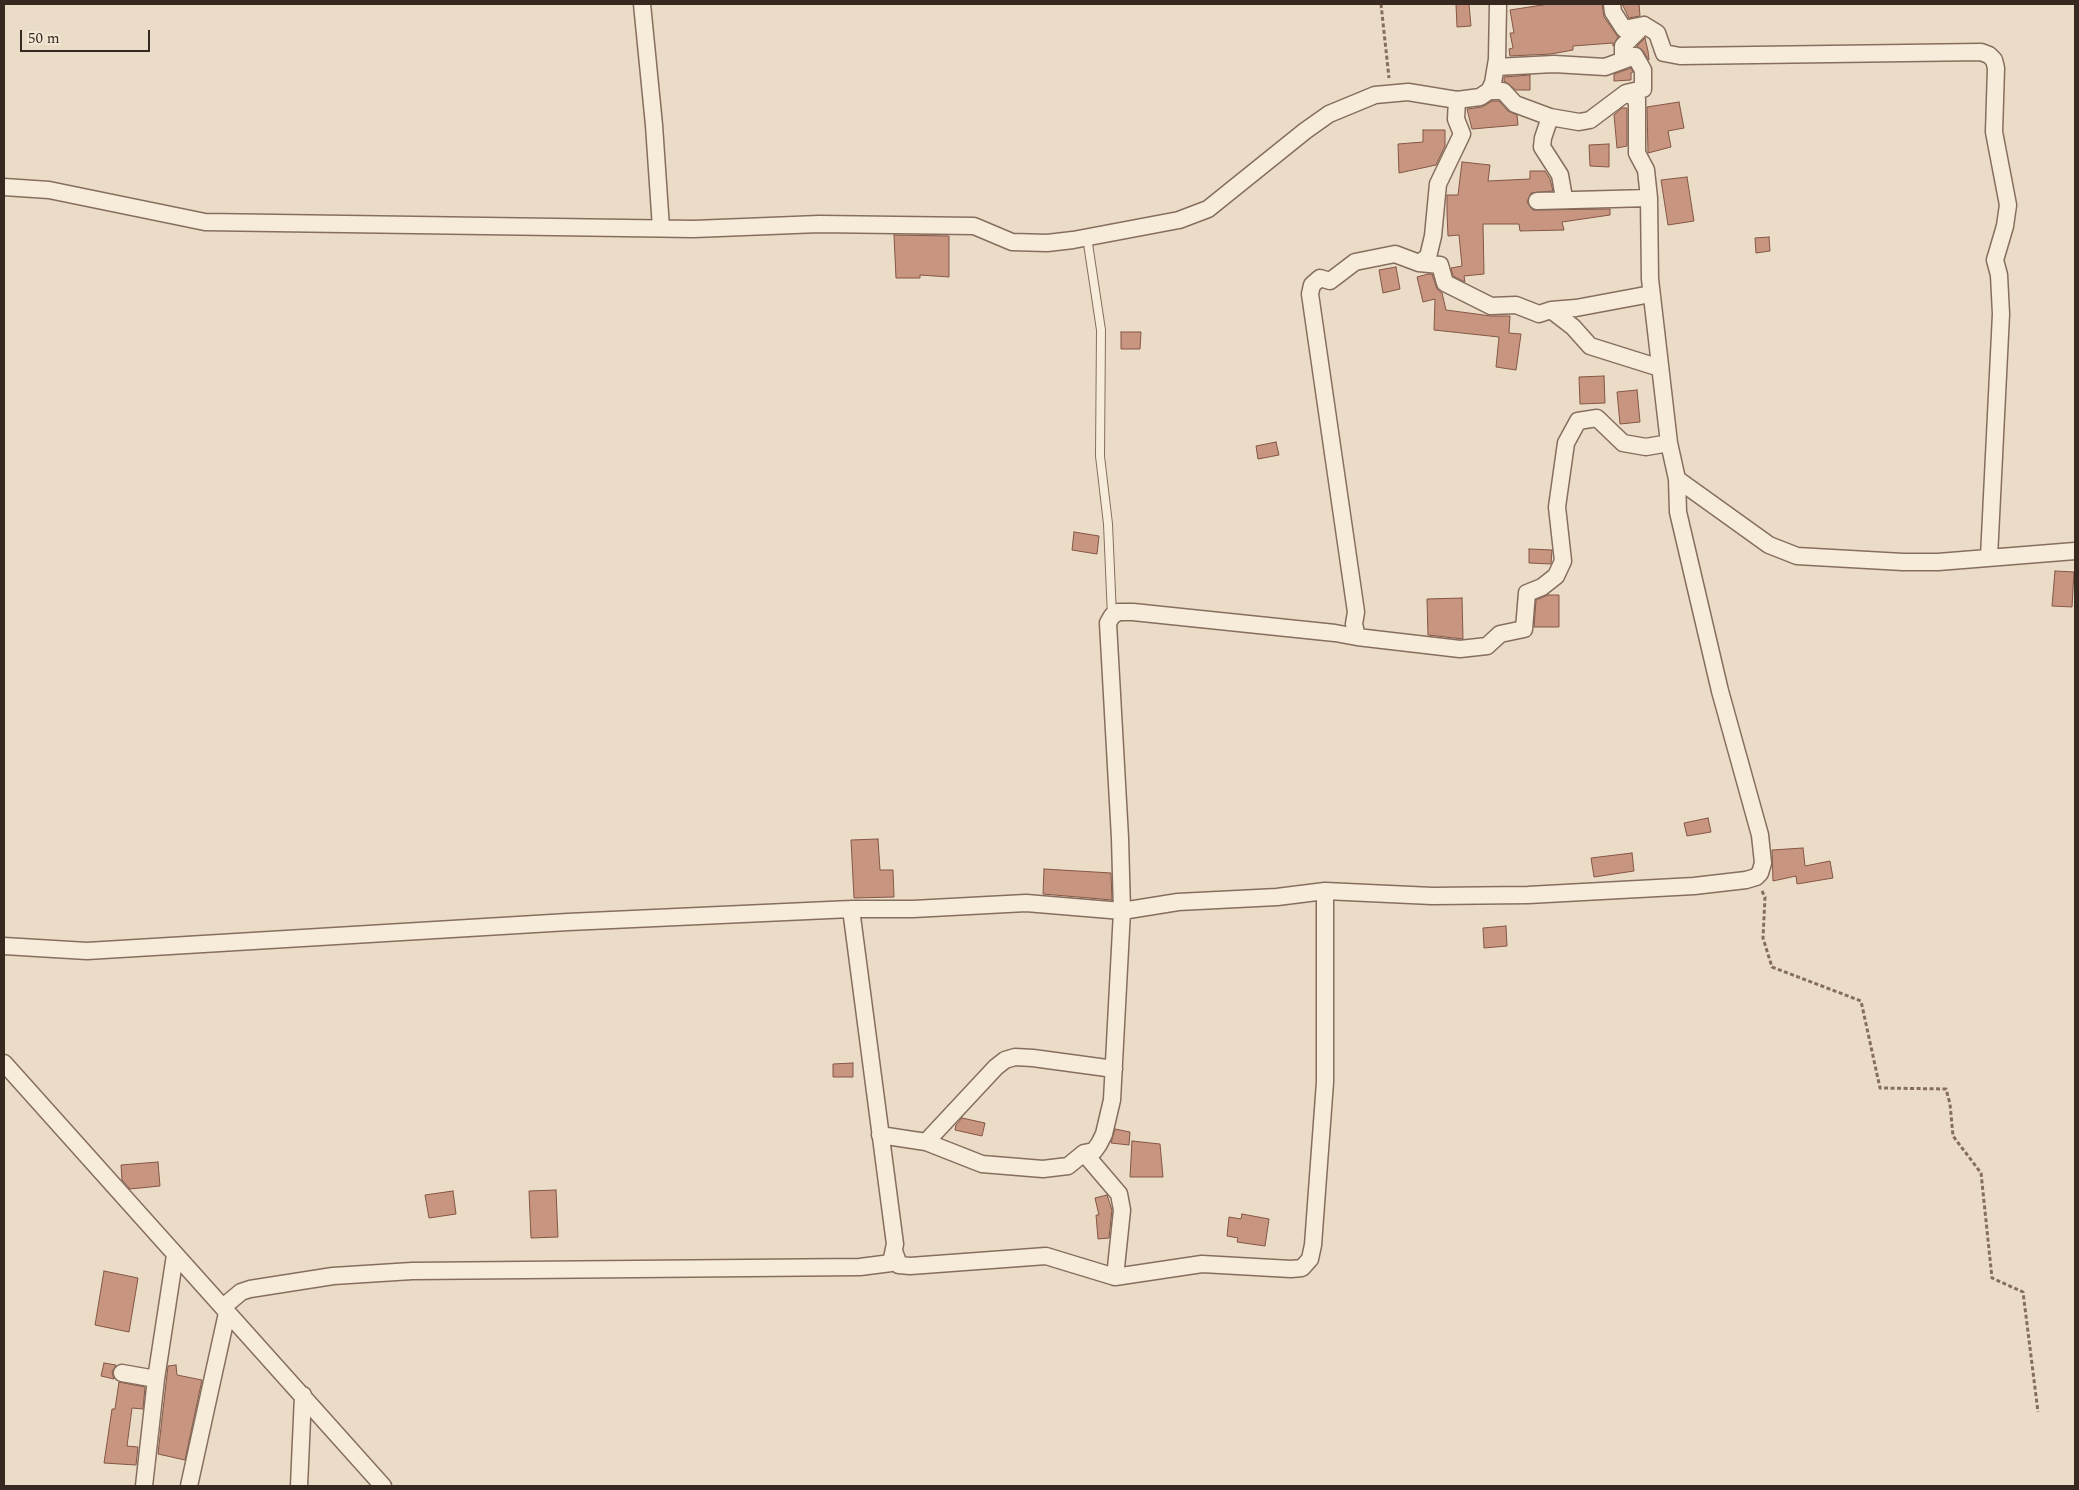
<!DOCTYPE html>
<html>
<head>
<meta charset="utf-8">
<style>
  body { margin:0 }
  #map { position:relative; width:2079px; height:1490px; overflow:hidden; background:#ebdcc7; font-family:Spectral,serif }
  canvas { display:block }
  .frame { position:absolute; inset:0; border:5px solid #372920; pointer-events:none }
  .scale { position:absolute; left:20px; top:30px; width:130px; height:22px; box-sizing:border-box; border:2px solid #372920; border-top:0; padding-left:6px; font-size:15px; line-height:18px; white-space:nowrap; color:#372920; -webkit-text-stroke:4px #f3e8d6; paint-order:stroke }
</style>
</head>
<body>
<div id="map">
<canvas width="2079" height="1490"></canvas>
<div class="frame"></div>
<div class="scale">50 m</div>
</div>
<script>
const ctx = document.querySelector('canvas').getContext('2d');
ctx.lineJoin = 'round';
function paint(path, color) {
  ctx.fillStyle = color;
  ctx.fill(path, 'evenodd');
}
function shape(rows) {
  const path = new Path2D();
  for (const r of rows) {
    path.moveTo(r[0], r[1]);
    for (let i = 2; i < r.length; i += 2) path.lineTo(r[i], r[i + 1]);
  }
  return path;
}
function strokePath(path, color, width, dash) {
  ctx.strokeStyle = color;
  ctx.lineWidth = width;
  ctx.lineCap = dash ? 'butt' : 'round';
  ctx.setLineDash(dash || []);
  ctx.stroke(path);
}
const building = shape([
  [1456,4,1469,4,1471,26,1457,27,1456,4],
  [1549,4,1602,4,1604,17,1618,37,1613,46,1613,43,1573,46,1573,50,1551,54,1510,56,1509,49,1513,48,1510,33,1514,33,1510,10,1549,4],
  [1622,4,1639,4,1640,16,1629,18,1622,4],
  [1645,38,1648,51,1649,60,1643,51,1637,46,1645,38],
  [1631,68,1633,72,1631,73,1631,80,1614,81,1614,74,1631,68],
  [1530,75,1530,90,1516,90,1504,81,1504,77,1530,75],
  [1492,101,1499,101,1508,111,1517,115,1518,125,1472,129,1467,109,1482,107,1492,101],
  [1679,102,1684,128,1668,131,1671,147,1648,153,1647,107,1679,102],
  [1622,108,1627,108,1627,146,1617,148,1614,115,1622,108],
  [1423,130,1445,130,1445,146,1436,165,1399,173,1398,144,1423,142,1423,130],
  [1609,144,1609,167,1590,166,1589,145,1609,144],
  [1462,162,1490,165,1488,181,1530,179,1530,171,1545,171,1550,179,1553,191,1531,193,1527,202,1533,210,1610,209,1610,215,1562,222,1564,230,1520,231,1519,224,1483,224,1484,274,1464,276,1465,282,1453,276,1451,268,1462,266,1459,235,1448,236,1447,213,1447,195,1458,195,1462,162],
  [1687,177,1694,221,1668,225,1661,180,1687,177],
  [894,235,949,236,949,277,920,275,920,278,896,278,894,235],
  [1769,237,1770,251,1756,253,1755,238,1769,237],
  [1396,267,1400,289,1383,293,1379,270,1396,267],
  [1428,274,1432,274,1437,289,1442,293,1446,310,1491,316,1510,316,1509,333,1521,334,1516,370,1496,367,1499,337,1434,330,1435,299,1423,302,1417,277,1428,274],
  [1121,332,1141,332,1140,349,1121,349,1121,332],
  [1604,376,1605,403,1580,404,1579,377,1604,376],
  [1637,390,1640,422,1620,424,1617,392,1637,390],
  [1276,442,1279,455,1258,459,1256,446,1276,442],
  [1074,532,1099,536,1097,554,1072,550,1074,532],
  [1529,549,1552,550,1551,564,1529,563,1529,549],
  [2055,571,2074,572,2072,607,2052,606,2055,571],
  [1548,595,1559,595,1559,627,1534,627,1536,600,1548,595],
  [1462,598,1463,639,1428,635,1427,599,1462,598],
  [1708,818,1711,832,1687,836,1684,823,1708,818],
  [878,839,880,870,893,870,894,897,854,898,851,840,878,839],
  [1803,848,1805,866,1830,861,1833,878,1797,884,1796,876,1773,881,1772,850,1803,848],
  [1632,853,1634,871,1594,877,1591,858,1632,853],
  [1044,869,1111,873,1112,900,1043,894,1044,869],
  [1506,926,1507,946,1484,948,1483,928,1506,926],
  [853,1063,853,1077,833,1077,833,1064,853,1063],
  [962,1118,985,1123,982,1136,955,1130,956,1125,962,1118],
  [1115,1129,1130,1132,1129,1145,1111,1143,1115,1129],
  [1132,1141,1160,1144,1163,1177,1130,1177,1132,1141],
  [158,1162,160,1186,130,1189,122,1180,121,1165,158,1162],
  [556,1190,558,1237,531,1238,529,1191,556,1190],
  [453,1191,456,1214,429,1218,425,1195,453,1191],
  [1107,1195,1112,1210,1109,1238,1098,1239,1096,1215,1099,1215,1095,1198,1107,1195],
  [1242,1214,1269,1219,1265,1246,1237,1242,1238,1238,1227,1236,1229,1217,1241,1219,1242,1214],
  [104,1271,138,1278,129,1332,95,1325,104,1271],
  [104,1363,116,1365,112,1372,114,1379,101,1376,104,1363],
  [176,1365,177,1375,202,1380,185,1460,158,1454,168,1366,176,1365],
  [119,1382,145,1387,143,1409,132,1408,127,1446,138,1447,136,1465,104,1463,112,1409,115,1409,119,1382]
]);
paint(building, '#c79580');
strokePath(building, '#845645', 1);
const service = shape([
  [1087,237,1101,330,1100,456,1108,524,1112,616]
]);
const minor = shape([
  [642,4,654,125,661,228],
  [1644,25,1657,33,1664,53,1680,56,1981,52,1989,55,1994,60,1996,68,1994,132,2008,205,2005,226,1995,260,1999,275,2001,314,1989,557],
  [1496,67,1554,64,1605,67,1635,56,1623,56,1623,46,1644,25,1624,29,1613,12,1612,4],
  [1489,91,1503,91,1515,104,1550,117,1579,122,1590,120,1626,93],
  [1550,117,1543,138,1542,147,1560,175,1564,198],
  [4,187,49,190,205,222,694,229,819,224,974,226,1012,242,1047,243,1073,240,1179,220,1208,209,1305,131,1329,114,1375,95,1408,92,1457,100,1480,97,1489,91,1493,83,1497,59,1498,4],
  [1537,201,1649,198],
  [1419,263,1440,265,1445,283,1491,306,1516,305,1539,314,1551,310,1573,327,1590,346,1660,368],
  [1551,310,1576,308,1651,294],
  [1677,479,1769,545,1797,556,1903,562,1938,562,2075,551],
  [1357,637,1460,649,1487,646,1500,634,1524,629,1527,593,1542,587,1556,576,1563,561,1557,507,1566,443,1578,421,1597,418,1623,443,1646,447,1669,443],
  [4,946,87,951,568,922,851,909,913,909,1026,903,1122,911,1178,902,1277,897,1325,891,1432,896,1528,895,1694,886,1746,880,1756,877,1760,873,1763,863,1760,835,1720,691,1678,512,1677,479,1669,443,1650,279,1649,198,1646,170,1637,153,1637,99,1626,93,1643,89,1643,70,1635,56],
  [4,1063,383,1486],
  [880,1135,926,1142,982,1164,1043,1169,1068,1166,1084,1153,1094,1151,1099,1144,1104,1134,1112,1100,1122,911,1120,838,1108,623,1112,616,1118,612,1133,612,1335,633,1357,637,1354,624,1356,612,1310,294,1312,285,1320,278,1330,281,1355,262,1395,254,1419,263,1428,257,1433,236,1438,184,1462,134,1456,119,1457,100],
  [926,1142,996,1067,1005,1060,1015,1057,1033,1058,1114,1069],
  [894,1251,899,1265,910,1266,1046,1256,1115,1277,1122,1210,1119,1194,1084,1153],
  [1115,1277,1202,1264,1291,1269,1302,1268,1310,1259,1313,1245,1325,1082,1325,891],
  [122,1373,156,1379],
  [144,1486,156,1379,175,1255],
  [189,1486,227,1313,223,1307,241,1292,250,1289,333,1276,412,1271,860,1267,891,1263,895,1244,851,909],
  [299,1486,303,1395]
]);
strokePath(service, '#866e5e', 10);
strokePath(minor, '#866e5e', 19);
strokePath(shape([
  [1381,4,1389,78],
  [1762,891,1765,897,1763,938,1772,967,1861,1001,1880,1088,1946,1089,1950,1104,1953,1136,1981,1173,1992,1278,2023,1292,2038,1412]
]), '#866e5e', 3, [4, 2.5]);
strokePath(service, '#f7ebda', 8);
strokePath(minor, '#f7ebda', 16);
</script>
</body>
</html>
